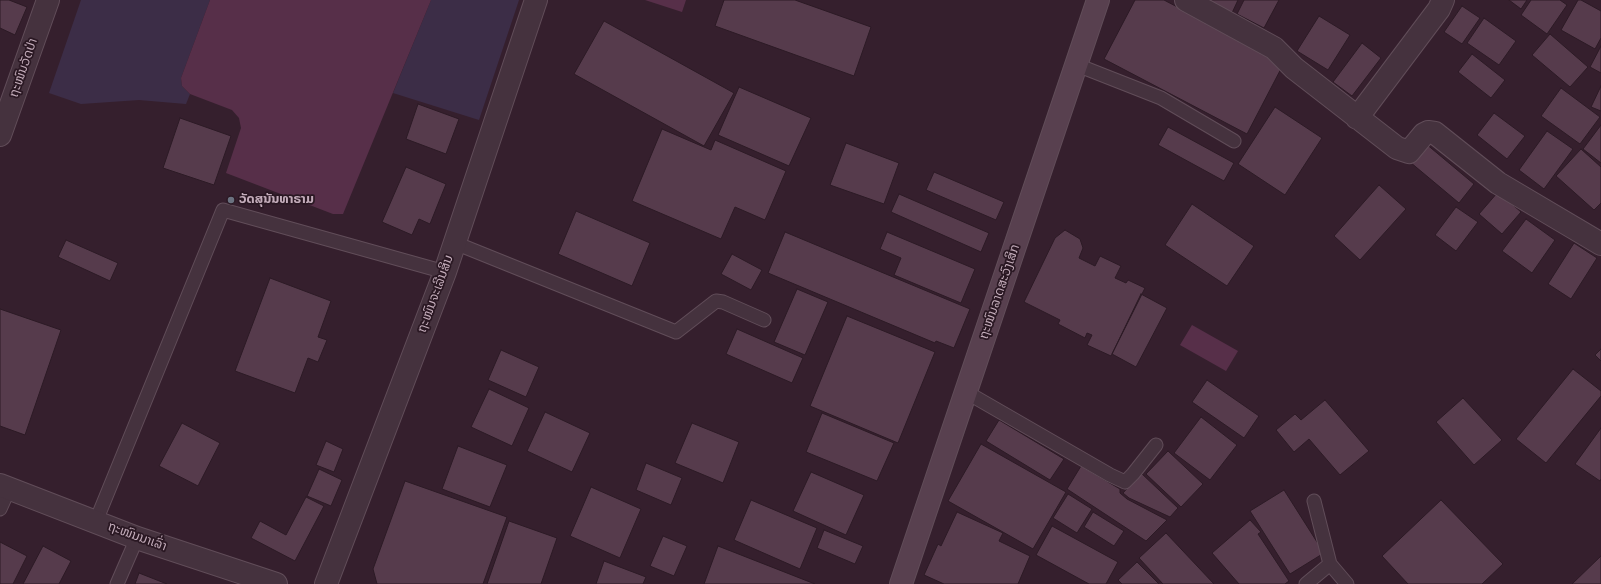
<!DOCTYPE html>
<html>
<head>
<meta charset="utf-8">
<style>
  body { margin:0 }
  canvas { display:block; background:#351f2d }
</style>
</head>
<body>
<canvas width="1601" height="584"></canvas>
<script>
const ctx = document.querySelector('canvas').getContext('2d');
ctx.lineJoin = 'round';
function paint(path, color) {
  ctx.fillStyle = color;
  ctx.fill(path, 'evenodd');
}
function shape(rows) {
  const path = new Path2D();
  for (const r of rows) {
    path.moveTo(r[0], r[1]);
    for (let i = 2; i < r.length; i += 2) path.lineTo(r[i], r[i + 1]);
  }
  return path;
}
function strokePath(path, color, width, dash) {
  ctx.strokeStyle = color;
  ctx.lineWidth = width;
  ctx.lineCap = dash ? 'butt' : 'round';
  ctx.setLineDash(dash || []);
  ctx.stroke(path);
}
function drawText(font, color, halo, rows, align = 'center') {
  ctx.font = font + ' "Roboto Condensed","Noto Sans Lao",sans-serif';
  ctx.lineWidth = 3.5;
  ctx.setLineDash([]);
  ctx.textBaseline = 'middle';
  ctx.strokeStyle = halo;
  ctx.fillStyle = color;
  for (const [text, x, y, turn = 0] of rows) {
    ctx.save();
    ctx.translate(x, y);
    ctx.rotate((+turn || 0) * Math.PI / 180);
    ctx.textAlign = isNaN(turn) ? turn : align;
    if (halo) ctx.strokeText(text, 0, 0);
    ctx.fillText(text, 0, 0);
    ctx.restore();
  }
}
paint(shape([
  [81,0,210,0,181,78,182,86,190,94,186,104,139,100,81,104,49,93],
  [431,0,519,0,479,120,393,93]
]), '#3c2d47');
paint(shape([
  [210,0,431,0,343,214,333,214,226,173,241,128,239,118,232,110,190,94,182,86,181,78],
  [645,0,686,0,682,12],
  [1192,325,1238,351,1226,371,1180,345]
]), '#572f49');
const building = shape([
  [0,0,9,0,27,7,15,35,0,28,0,0],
  [724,0,795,0,871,27,854,76,715,26,724,0],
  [1135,0,1164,0,1284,63,1247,134,1104,59,1135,0],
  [1207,0,1238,0,1232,13,1207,0],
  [1244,0,1279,0,1264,28,1237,14,1244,0],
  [1509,0,1527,0,1521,9,1509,0],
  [1531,0,1560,0,1567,5,1547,34,1521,15,1531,0],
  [1578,0,1581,0,1601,11,1601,38,1595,49,1561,30,1578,0],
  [1462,6,1480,18,1462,44,1444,32,1462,6],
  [1319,16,1350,35,1328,70,1297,51,1319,16],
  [1484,18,1516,41,1499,65,1467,43,1484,18],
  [604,21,734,93,704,146,574,74,604,21],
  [1550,34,1588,67,1570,87,1532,55,1550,34],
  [1362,43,1381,58,1352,96,1333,82,1362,43],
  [1601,46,1601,73,1590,67,1601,46],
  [1472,54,1505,80,1491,98,1458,72,1472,54],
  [1601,86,1601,111,1591,107,1601,86],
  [739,87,811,118,789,166,718,135,739,87],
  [1561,88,1600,117,1580,144,1541,116,1561,88],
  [418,104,459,119,446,154,406,139,418,104],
  [1275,107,1322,138,1285,195,1238,164,1275,107],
  [1494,113,1525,136,1507,159,1477,135,1494,113],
  [180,118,231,136,214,185,163,168,180,118],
  [1601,125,1601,163,1583,149,1601,125],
  [1168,127,1234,163,1224,181,1158,145,1168,127],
  [662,129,711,150,715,140,786,171,765,220,735,207,721,239,632,201,662,129],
  [1547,131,1573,149,1544,189,1519,170,1547,131],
  [846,143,899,163,884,204,830,185,846,143],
  [1425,143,1474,184,1459,203,1410,162,1425,143],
  [1581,149,1601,167,1601,203,1594,210,1556,176,1581,149],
  [406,167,446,184,430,224,419,219,412,235,382,222,406,167],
  [934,172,1004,202,996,220,926,190,934,172],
  [1379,185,1406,209,1360,260,1334,236,1379,185],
  [1498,192,1521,212,1502,234,1479,214,1498,192],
  [899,194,989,233,981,252,891,212,899,194],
  [1192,204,1254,246,1227,286,1165,245,1192,204],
  [1456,207,1478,222,1456,251,1435,235,1456,207],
  [576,211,650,243,632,286,558,254,576,211],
  [1526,219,1555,240,1532,273,1502,251,1526,219],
  [1065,230,1080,239,1083,248,1079,258,1095,266,1100,256,1121,266,1115,278,1126,283,1128,280,1145,288,1111,356,1087,345,1092,335,1087,333,1085,338,1058,324,1060,320,1024,302,1055,238,1065,230],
  [785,232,970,309,954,348,936,341,935,343,768,273,785,232],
  [887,232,975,269,961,303,894,275,901,258,880,249,887,232],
  [66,240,118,263,110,281,58,257,66,240],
  [1574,243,1597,258,1571,299,1548,284,1574,243],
  [732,254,762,270,751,290,721,274,732,254],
  [270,278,331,301,318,337,327,340,318,362,308,358,295,393,235,371,270,278],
  [797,289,828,302,805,355,774,342,797,289],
  [1141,294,1167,308,1136,367,1112,354,1141,294],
  [0,309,61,330,25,435,0,426,0,309],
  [847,316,935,352,898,443,810,406,847,316],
  [737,329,803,358,792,383,726,354,737,329],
  [1601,349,1601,361,1595,355,1601,349],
  [501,350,539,367,526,397,488,380,501,350],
  [1573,369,1601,391,1601,396,1546,463,1516,439,1573,369],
  [1207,380,1259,416,1244,438,1192,402,1207,380],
  [489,389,529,408,512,446,471,427,489,389],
  [1463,398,1502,440,1474,465,1436,422,1463,398],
  [1325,400,1369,451,1340,475,1309,439,1294,452,1276,430,1295,414,1301,420,1325,400],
  [545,412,590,433,572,472,527,451,545,412],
  [822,413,894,443,877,481,806,452,822,413],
  [1201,417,1237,445,1210,480,1174,453,1201,417],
  [999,420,1064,459,1050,480,986,441,999,420],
  [182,423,220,443,198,486,159,466,182,423],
  [692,423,739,442,723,483,675,463,692,423],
  [1601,428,1601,479,1600,481,1575,464,1601,428],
  [326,441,343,449,334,472,316,465,326,441],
  [981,444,1066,492,1033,549,948,501,981,444],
  [458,446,507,465,490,507,442,489,458,446],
  [1168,451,1203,484,1181,507,1146,474,1168,451],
  [646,463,682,478,671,505,636,490,646,463],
  [1081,466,1120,489,1120,493,1127,499,1167,520,1146,541,1067,489,1081,466],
  [319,469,342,480,331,506,307,496,319,469],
  [811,472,864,495,846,535,793,511,811,472],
  [1141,473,1178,508,1170,517,1129,498,1123,493,1141,473],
  [405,481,507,517,483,584,377,584,373,569,405,481],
  [591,487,641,509,620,558,570,536,591,487],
  [1284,490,1324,553,1290,574,1250,511,1284,490],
  [1068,494,1092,509,1077,533,1053,518,1068,494],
  [306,497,324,506,295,561,251,538,260,521,286,535,306,497],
  [751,500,817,528,800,569,734,540,751,500],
  [1441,500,1503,564,1482,584,1408,584,1382,556,1441,500],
  [957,512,1003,533,999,541,1030,556,1018,584,944,584,924,575,938,544,941,546,957,512],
  [1093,512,1124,531,1114,546,1084,527,1093,512],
  [1250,520,1261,532,1258,534,1289,581,1285,584,1239,584,1212,553,1250,520],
  [509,521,557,538,541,584,487,584,509,521],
  [1052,526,1118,562,1106,584,1089,584,1036,555,1052,526],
  [824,530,863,546,855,564,817,548,824,530],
  [1166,533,1214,584,1163,584,1139,558,1166,533],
  [663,536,687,546,674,576,650,566,663,536],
  [0,542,27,556,13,584,0,584,0,542],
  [43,546,71,561,59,584,23,584,43,546],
  [718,546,815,584,704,584,718,546],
  [1601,556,1601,584,1572,584,1601,556],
  [604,561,646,577,643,584,596,584,604,561],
  [1137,562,1159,584,1122,584,1118,580,1137,562],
  [139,573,167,584,135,584,139,573]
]);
paint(building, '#563b4c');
strokePath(building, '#2c1a25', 1);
const lane = shape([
  [1077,65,1161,98,1234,141],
  [455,243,676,332,716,301,723,302,764,320],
  [966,392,1110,475,1125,482,1133,474,1156,445],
  [1314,501,1330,564,1347,584],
  [0,509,9,489],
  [96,521,223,210,445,272],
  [117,584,137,538],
  [1306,584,1330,564]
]);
const street = shape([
  [1186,0,1274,48,1294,68,1397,148,1409,152,1424,134,1428,132,1435,133,1498,183,1601,244],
  [1357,118,1439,9,1443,0],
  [0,135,48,0],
  [0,485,137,538,276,584],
  [326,584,445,272,536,0]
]);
const secondary = shape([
  [901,584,1098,0]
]);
strokePath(lane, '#614d59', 15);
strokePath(street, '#614d59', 24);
strokePath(secondary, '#614d59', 24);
strokePath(lane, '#45323e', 13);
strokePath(street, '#45323e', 22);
strokePath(secondary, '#58404f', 22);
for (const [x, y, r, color] of [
  [231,200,4,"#6b7280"]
]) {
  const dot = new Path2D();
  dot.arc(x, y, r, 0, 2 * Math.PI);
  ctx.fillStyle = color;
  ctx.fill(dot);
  strokePath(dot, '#2a1823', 1.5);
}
drawText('13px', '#c3acba', '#2a1823', [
  ["ຖະໜົນວັດປ່າ",24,68,-71],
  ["ຖະໜົນລາດສະວົງເສິກ",1000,292,-71],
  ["ຖະໜົນຈະເລີນສິນ",436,294,-70],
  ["ຖະໜົນນາເລົ່າ",137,537,20]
]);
drawText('bold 13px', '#c3acba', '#2a1823', [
  ["ວັດສຸນັນທາຣາມ",239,200]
], 'left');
</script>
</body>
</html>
